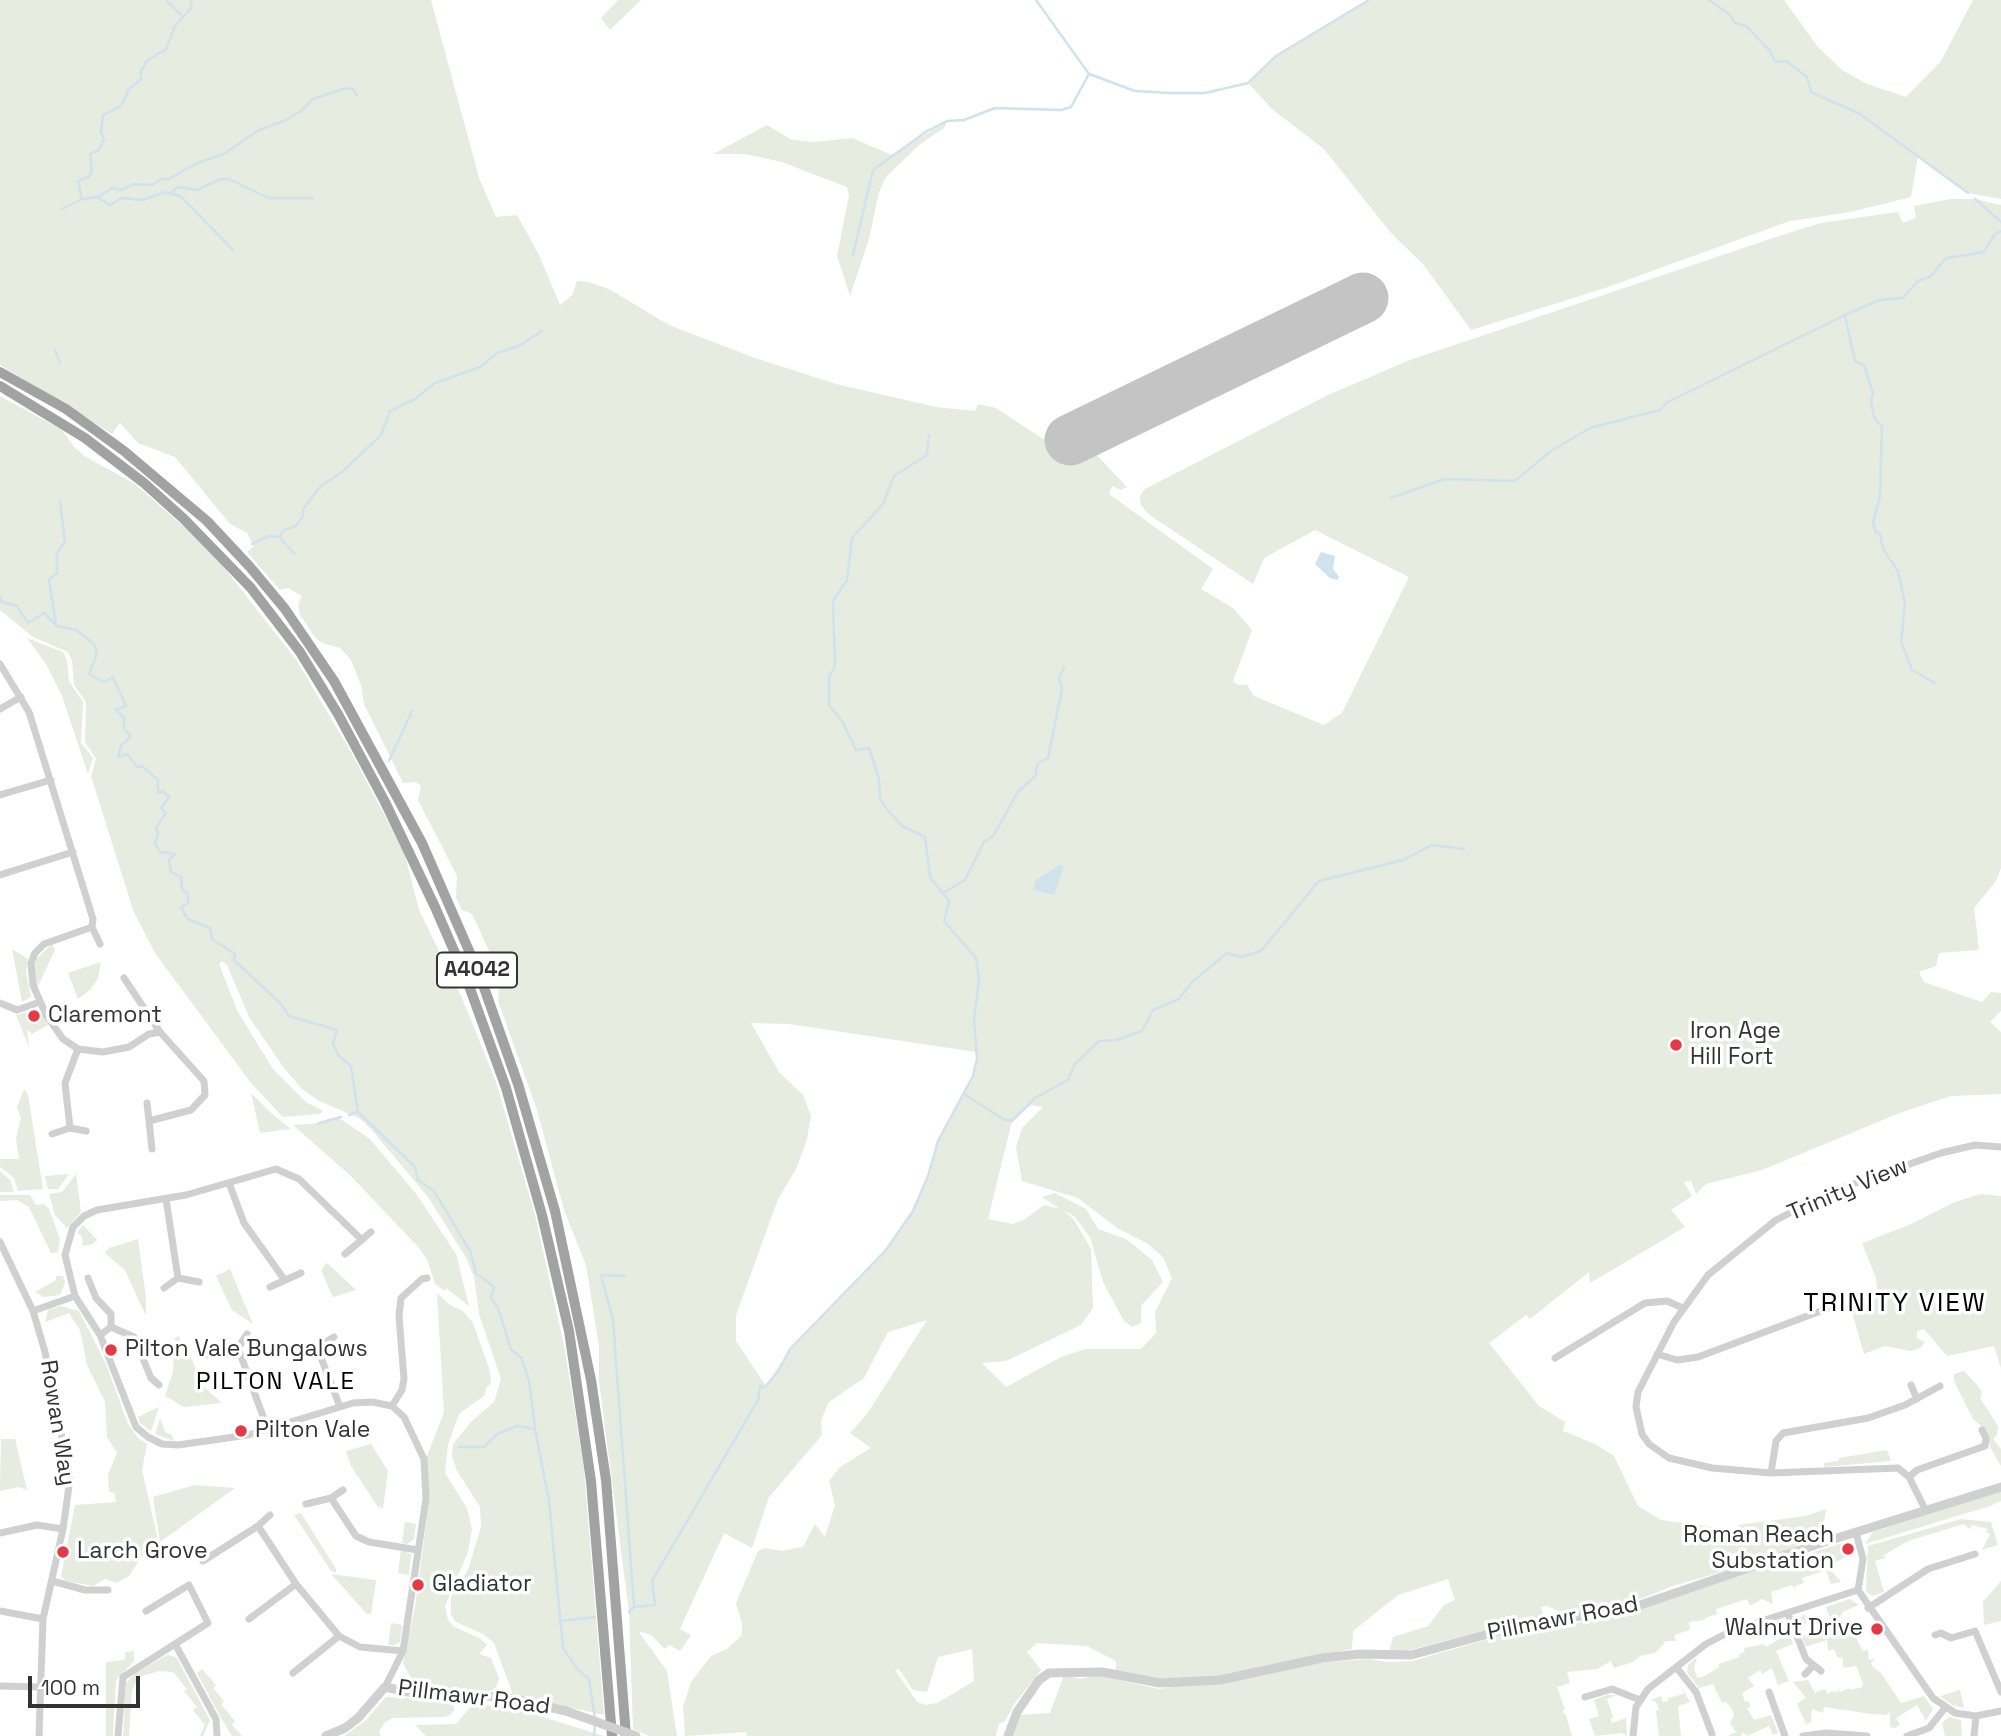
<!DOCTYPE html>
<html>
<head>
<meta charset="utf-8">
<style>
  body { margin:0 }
  #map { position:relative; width:2001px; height:1736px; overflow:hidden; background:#fff; font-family:"Space Grotesk",sans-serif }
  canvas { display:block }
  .scale { position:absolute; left:28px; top:1676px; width:112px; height:32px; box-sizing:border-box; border:4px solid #333; border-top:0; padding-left:9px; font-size:21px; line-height:24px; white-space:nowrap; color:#333; -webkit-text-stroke:5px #fff; paint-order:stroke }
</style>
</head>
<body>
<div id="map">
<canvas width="2001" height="1736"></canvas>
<div class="scale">100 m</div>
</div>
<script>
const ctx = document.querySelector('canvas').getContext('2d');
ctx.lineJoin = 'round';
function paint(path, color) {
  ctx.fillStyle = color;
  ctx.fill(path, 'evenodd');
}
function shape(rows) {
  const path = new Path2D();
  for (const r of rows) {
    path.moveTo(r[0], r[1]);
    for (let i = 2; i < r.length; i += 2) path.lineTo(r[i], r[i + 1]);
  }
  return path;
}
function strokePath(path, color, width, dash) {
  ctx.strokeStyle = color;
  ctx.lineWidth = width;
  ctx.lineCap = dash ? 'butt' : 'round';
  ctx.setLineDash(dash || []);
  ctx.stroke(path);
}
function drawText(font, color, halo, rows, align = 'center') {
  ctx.font = font + ' "Space Grotesk",sans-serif';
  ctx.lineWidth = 7;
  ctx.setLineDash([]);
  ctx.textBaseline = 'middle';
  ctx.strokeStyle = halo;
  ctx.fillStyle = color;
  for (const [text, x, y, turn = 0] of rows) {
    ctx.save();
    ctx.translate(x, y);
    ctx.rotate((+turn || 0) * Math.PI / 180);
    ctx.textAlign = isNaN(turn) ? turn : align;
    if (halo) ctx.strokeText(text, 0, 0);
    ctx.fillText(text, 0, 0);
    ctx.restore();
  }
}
paint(shape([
  [0,0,431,0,479,178,496,217,517,215,539,255,560,305,572,295,577,281,588,282,609,289,669,325,755,358,836,384,936,407,975,411,978,404,996,408,1043,439,1366,285,1375,304,1237,367,1086,444,1127,487,1121,490,1112,486,1109,494,1213,569,1201,589,1233,608,1252,630,1233,681,1238,685,1247,685,1254,696,1324,725,1342,713,1409,577,1315,530,1264,558,1253,584,1148,514,1141,505,1140,496,1145,489,1328,395,1410,360,1776,237,1821,223,1898,212,1903,223,1916,218,1914,206,1950,199,1975,199,2001,205,2001,868,1996,881,1974,908,1979,950,1939,953,1936,966,1919,972,1924,982,1982,1002,1991,992,2001,993,2001,1011,1990,1022,2001,1032,2001,1094,1951,1096,1902,1112,1762,1170,1706,1184,1696,1194,1691,1181,1684,1182,1692,1196,1671,1210,1685,1227,1590,1283,1589,1272,1530,1319,1526,1315,1489,1343,1539,1406,1565,1422,1563,1431,1595,1444,1614,1456,1638,1506,1661,1520,1736,1530,1738,1525,1806,1516,1826,1509,1822,1537,1766,1559,1673,1586,1613,1610,1565,1614,1547,1606,1541,1607,1543,1615,1410,1650,1389,1652,1393,1637,1428,1626,1444,1605,1455,1600,1448,1579,1398,1595,1353,1631,1352,1649,1215,1677,1154,1679,1116,1672,1116,1661,1087,1646,1037,1643,1027,1652,1041,1670,1015,1703,1005,1721,999,1724,996,1736,747,1736,747,1732,685,1736,683,1707,691,1682,711,1656,727,1649,742,1635,742,1624,736,1603,758,1551,765,1548,782,1551,803,1547,815,1524,825,1537,835,1505,829,1481,840,1467,871,1448,850,1433,867,1414,927,1320,888,1332,864,1378,829,1402,821,1420,822,1435,769,1497,752,1548,724,1533,680,1629,691,1635,680,1651,669,1645,665,1649,651,1635,638,1631,667,1671,677,1736,649,1736,633,1729,629,1612,599,1381,599,1347,586,1265,564,1210,537,1110,498,1001,499,989,492,972,489,951,472,914,462,910,456,897,457,876,418,800,421,786,416,782,403,783,364,704,361,685,351,660,340,648,322,643,315,637,300,615,298,604,302,596,288,588,280,590,247,552,254,546,247,533,230,524,175,457,138,443,120,423,112,434,0,365],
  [751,1023,789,1024,976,1052,977,1059,973,1076,938,1141,928,1176,913,1211,886,1250,790,1349,766,1386,736,1341,736,1315,778,1199,796,1169,807,1139,811,1116,803,1095,779,1072],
  [1031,1105,1043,1107,1022,1128,1016,1147,1022,1181,1078,1198,1117,1228,1148,1244,1163,1257,1172,1278,1155,1312,1156,1333,1141,1349,1086,1349,1061,1357,1006,1387,982,1363,1006,1361,1081,1325,1093,1308,1091,1249,1074,1220,1064,1211,1074,1216,1090,1237,1103,1282,1124,1321,1132,1327,1141,1323,1141,1306,1163,1282,1152,1260,1126,1239,1098,1229,1086,1209,1055,1193,1042,1197,1060,1209,1044,1205,1024,1220,1013,1224,988,1219,1012,1121],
  [972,1649,974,1681,937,1703,926,1705,917,1702,895,1670,899,1669,913,1690,927,1692,938,1657],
  [618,0,641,0,610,30,601,18],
  [1369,0,1784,0,1818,47,1842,70,1867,84,1906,97,1941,61,1973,0,2001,0,2001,199,1968,193,1918,156,1911,197,1850,212,1790,221,1605,288,1471,330,1423,264,1391,233,1324,149,1272,109,1248,83,1276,56],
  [947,121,944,128,919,145,886,177,879,192,869,239,850,296,837,256,849,195,847,187,782,162,745,154,713,154,767,125,792,140,815,142,852,138,892,155],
  [0,396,62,430,75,448,86,457,135,484,197,538,226,570,297,661,351,752,404,852,419,910,462,998,496,1082,535,1215,565,1350,584,1469,604,1715,513,1695,494,1643,483,1634,456,1622,451,1615,451,1597,468,1570,481,1527,480,1507,456,1469,452,1455,453,1444,470,1423,494,1402,501,1379,479,1314,474,1277,465,1256,428,1197,370,1128,359,1118,319,1101,302,1089,284,1068,249,1017,227,965,222,961,219,964,237,1010,255,1040,273,1069,306,1102,323,1111,320,1114,283,1117,251,1083,155,953,133,910,91,776,96,759,85,742,86,702,74,685,72,661,68,652,33,637,0,610],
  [27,638,63,652,67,661,69,681,83,702,81,743,93,758,88,774,62,696,46,664],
  [52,944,55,950,37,988,34,969,36,959],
  [12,949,28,959,26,972,31,997,22,1002],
  [101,962,98,978,91,989,78,999,68,973],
  [27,1012,42,1014,48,1025,32,1034,27,1029,29,1047,16,1015],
  [24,1089,28,1095,43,1189,18,1191,14,1178,0,1167,0,1159,19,1159,16,1138,21,1118,17,1107],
  [251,1093,271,1113,291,1129,260,1133],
  [339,1118,370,1139,417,1195,456,1254,469,1306,446,1288,445,1291,435,1284,427,1259,418,1247,351,1176,293,1125,319,1123],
  [0,1171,10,1180,14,1192,0,1192],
  [69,1174,58,1189,48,1189,45,1176],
  [76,1174,81,1212,67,1228,55,1215,49,1194,62,1192],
  [1981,1194,2001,1196,2001,1368,1994,1346,1947,1356,1924,1329,1917,1331,1917,1338,1925,1342,1920,1348,1911,1351,1885,1346,1864,1354,1853,1316,1842,1301,1877,1289,1876,1278,1862,1243,1909,1225,1955,1202],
  [0,1195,30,1195,36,1205,44,1204,49,1209,60,1239,58,1252,51,1253,29,1207,17,1200,0,1201],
  [83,1225,97,1240,93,1244,83,1246,82,1236,77,1233],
  [138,1239,146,1298,146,1316,125,1270,105,1253,109,1248],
  [327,1263,356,1290,333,1297,321,1270],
  [230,1269,253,1324,232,1310,216,1276],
  [56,1276,63,1276,65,1283,60,1295,43,1297,35,1292,56,1280],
  [437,1293,450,1305,463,1311,473,1323,490,1371,491,1383,486,1388,485,1395,459,1414,448,1445,445,1473,467,1508,472,1529,468,1552,445,1606,448,1620,453,1626,481,1639,487,1645,479,1654,491,1658,499,1678,496,1688,490,1691,416,1688,403,1663,415,1607,429,1502,426,1459,444,1412],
  [61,1306,79,1311,106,1364,128,1424,138,1438,147,1444,142,1470,158,1540,148,1547,129,1576,116,1583,105,1579,93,1586,66,1581,61,1576,75,1505,116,1502,114,1493,109,1491,108,1475,117,1453,107,1437,105,1402,87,1365,80,1330,69,1313,45,1322,48,1310],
  [179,1336,185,1357,190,1355,203,1386,222,1403,184,1407,165,1396,173,1372,175,1338],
  [1964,1371,1978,1386,1982,1392,1980,1398,1998,1426,1997,1435,1993,1439,2001,1449,2001,1466,1990,1447,1986,1430,1973,1419,1954,1381,1954,1374],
  [159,1407,151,1431,140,1423,138,1417],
  [160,1418,165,1432,172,1435,174,1441,155,1434],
  [1,1439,15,1439,27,1490,19,1487,0,1491],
  [371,1444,388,1471,383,1508,378,1507,351,1466,346,1451],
  [1887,1450,1891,1461,1824,1467,1824,1463,1839,1461,1839,1458],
  [195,1485,235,1488,160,1542,153,1497],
  [2001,1491,2001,1501,1990,1506,1865,1544,1873,1532],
  [301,1513,336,1569,336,1573,331,1571,294,1515],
  [1961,1519,1991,1522,1998,1545,1982,1550,1990,1534,1986,1532,1988,1529,1972,1525,1969,1529,1964,1524,1908,1541,1884,1555,1885,1558,1875,1561,1884,1592,1873,1596,1866,1592,1868,1546],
  [405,1522,416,1524,414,1539,407,1544,402,1543],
  [1843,1543,1848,1556,1832,1564,1831,1570,1841,1582,1831,1584,1826,1570,1802,1578,1804,1583,1795,1586,1795,1589,1792,1585,1771,1592,1773,1604,1762,1599,1750,1606,1747,1599,1716,1609,1717,1614,1705,1618,1705,1620,1689,1622,1690,1630,1674,1635,1676,1641,1666,1641,1655,1653,1640,1656,1633,1662,1614,1668,1611,1661,1597,1669,1567,1672,1570,1683,1557,1687,1565,1709,1562,1711,1566,1715,1572,1736,1012,1736,1020,1715,1050,1713,1064,1675,1080,1679,1097,1675,1159,1689,1327,1662,1369,1659,1388,1662,1412,1661,1538,1625,1543,1629,1635,1612,1708,1584],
  [401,1550,411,1554,409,1575,398,1573],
  [331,1574,376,1580,371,1614,367,1614],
  [2001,1581,2001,1621,1984,1625,1983,1602],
  [1850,1599,1859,1605,1844,1611,1839,1618,1841,1623,1847,1621,1863,1651,1868,1650,1869,1660,1876,1658,1871,1663,1873,1667,1881,1673,1901,1703,1924,1696,1933,1709,1926,1721,1917,1705,1896,1718,1900,1725,1895,1728,1890,1727,1890,1712,1886,1715,1871,1714,1824,1707,1823,1713,1812,1709,1811,1723,1806,1724,1797,1704,1806,1698,1793,1682,1808,1680,1816,1695,1816,1692,1825,1689,1828,1694,1832,1691,1838,1692,1838,1688,1840,1692,1850,1688,1851,1690,1862,1687,1863,1683,1856,1666,1843,1668,1843,1658,1837,1657,1834,1649,1828,1651,1827,1640,1805,1647,1798,1620,1804,1614,1807,1623,1800,1626,1804,1635,1832,1624,1826,1607],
  [391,1623,402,1625,400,1642,394,1645,388,1645],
  [1787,1627,1793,1644,1776,1651,1789,1681,1778,1685,1772,1668,1762,1674,1760,1670,1748,1678,1754,1686,1742,1693,1745,1702,1749,1701,1750,1707,1747,1708,1754,1720,1771,1715,1778,1733,1773,1735,1769,1726,1747,1736,1743,1732,1741,1736,1728,1736,1736,1732,1730,1723,1734,1715,1731,1707,1726,1702,1722,1703,1713,1684,1699,1688,1687,1672,1688,1665,1697,1657,1694,1668,1697,1678,1705,1676,1719,1667,1719,1664,1739,1657,1739,1654,1745,1652,1744,1648,1764,1644,1766,1647,1781,1638,1785,1640,1782,1629],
  [134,1651,134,1661,116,1680,113,1736,106,1736,106,1662,125,1660,125,1652],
  [167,1655,176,1657,210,1720,203,1736,200,1736,205,1725,193,1710,197,1707,184,1691,187,1689,173,1672,159,1671,139,1677,132,1690,129,1736,123,1736,126,1683,134,1674],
  [202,1669,216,1685,213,1688,224,1701,221,1704,235,1721,232,1725,242,1736,232,1736,221,1718,197,1673],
  [1681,1686,1690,1702,1678,1706,1681,1736,1659,1736,1656,1711,1659,1710,1656,1702,1651,1700,1661,1696,1663,1702,1668,1701,1668,1698,1684,1694],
  [1960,1690,1964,1708,1952,1705,1940,1696],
  [1607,1695,1617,1695,1607,1699,1613,1717,1610,1719,1612,1723,1626,1718,1627,1736,1622,1733,1595,1736,1589,1719,1599,1716,1594,1700],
  [386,1697,453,1700,454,1710,449,1716,442,1717,393,1718,385,1722,379,1732,381,1736,344,1736,366,1720],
  [473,1704,514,1708,604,1736,426,1736,415,1725,456,1724],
  [1949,1717,1961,1720,1962,1736,1945,1736,1942,1723]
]), '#e6ecdf');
paint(shape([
  [1321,552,1335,556,1333,569,1339,577,1337,580,1330,578,1315,564],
  [1060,865,1064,866,1054,895,1033,890,1036,880]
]), '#cfe2ee');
strokePath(shape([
  [166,0,181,15],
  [1036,0,1089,74],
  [1709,0,1730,15,1735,23,1746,26,1770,51,1775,62,1786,61,1807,77,1811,92,1860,114,1968,193],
  [171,193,178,187,197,190,221,179,229,179,268,198,313,198],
  [99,198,110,205,122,198,143,200,165,192,180,196,233,250],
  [82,199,78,181,89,177,92,170,90,154,99,150,104,139,101,132,103,115,121,106,129,89,141,79,141,71,147,61,166,49,175,26,191,8,191,0],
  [1975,199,2001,222],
  [62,209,82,199,98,197,112,188,122,190,133,184,152,185,161,179,169,179,197,163,224,154,259,130,284,121,301,111,313,99,346,88,354,90,357,96],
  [853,255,873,170,927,131,947,121,964,120,995,108,1061,110,1071,107,1089,74,1135,91,1170,93,1205,93,1248,83,1276,56,1369,0],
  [1845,316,1855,361,1864,365,1873,393,1871,402,1874,417,1882,427,1880,496,1873,523,1876,532,1880,534,1883,549,1898,571,1905,603,1901,642,1912,670,1935,683],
  [55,350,60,363],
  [1390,498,1445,479,1515,481,1551,451,1590,428,1660,410,1666,403,1845,315,1879,300,1903,298,1918,281,1931,276,1946,258,1984,252,1995,234,2001,231],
  [279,537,295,554],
  [252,544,269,536,279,537,284,530,296,526,303,516,303,509,321,486,342,472,381,435,390,411,415,399,435,383,480,367,497,353,519,346,542,331],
  [0,596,2,602,17,606,28,623,44,613,57,626,76,630,94,644,97,654,89,674,104,682,113,677,126,706,116,710,124,718,124,729,131,736,121,746,118,757,127,754,137,767,142,766,158,780,158,793,163,791,169,797,161,808,166,813,156,828,158,833,155,844,160,852,175,854,169,860,171,872,181,877,182,889,188,894,188,903,181,908,188,919,210,928,212,939,235,954,234,960,281,1004,289,1016,337,1030,333,1044,338,1055,351,1066,358,1112],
  [56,624,49,580,57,573,57,553,65,542,60,502],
  [389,761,412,711],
  [943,893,965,880,984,842,994,835,1017,793,1036,775,1037,764,1048,758,1062,689,1059,679,1064,667],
  [964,1094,1003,1119,1012,1121,1035,1098,1068,1080,1075,1064,1099,1041,1116,1040,1142,1031,1153,1010,1179,999,1191,983,1227,953,1241,957,1261,951,1319,881,1403,860,1432,845,1464,849],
  [349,1115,358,1112,415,1167,418,1180,434,1191,470,1251,476,1273,494,1287,491,1298,498,1308,511,1349,522,1359,529,1381,535,1428],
  [319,1123,341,1117],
  [625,1276,601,1275,613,1320,634,1606],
  [459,1447,484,1447,497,1434,517,1426,535,1429,549,1501,563,1648,577,1669,589,1679,595,1718],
  [629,1612,634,1607,655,1605,652,1581,758,1400,760,1386,765,1387,779,1370,790,1349,886,1250,913,1211,928,1176,938,1141,973,1076,977,1059,974,1020,979,979,976,958,944,921,949,901,930,877,925,837,902,826,885,807,880,799,879,779,869,748,856,750,842,721,829,705,829,677,835,666,833,601,847,580,852,538,883,504,894,476,927,455,929,435],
  [560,1621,595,1617],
  [594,1736,595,1724]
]), '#cfe2ee', 2.5);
strokePath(shape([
  [1070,440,1363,298]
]), '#c4c4c4', 51);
strokePath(shape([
  [0,664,29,712,93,919,92,927,44,944,35,953,31,963,33,985,46,1015,63,1039,78,1049,103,1052,129,1047,149,1034,160,1032,124,978],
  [0,709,21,697],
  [0,795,51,780],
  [0,875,73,852],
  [92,927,100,944],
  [0,1003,17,1010,40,1002],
  [147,1103,149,1121],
  [70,1128,65,1083,78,1049],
  [52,1134,70,1128,86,1131],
  [152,1149,149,1121,191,1110,205,1095,204,1081,160,1032],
  [229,1183,244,1223,284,1279],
  [166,1199,178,1278],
  [361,1239,299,1179,276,1169,186,1195,97,1210,84,1216,73,1227,65,1255,75,1296,100,1335,136,1427,148,1437,162,1444,178,1445,248,1435,353,1403,372,1402,392,1406,404,1417,424,1459,426,1499,403,1651,385,1687],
  [0,1242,33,1311,45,1352,70,1479,63,1529,43,1619,39,1736],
  [345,1254,371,1232],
  [88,1278,96,1298,111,1314,111,1327],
  [270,1287,301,1273],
  [164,1288,178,1278,199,1282],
  [33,1311,75,1296],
  [100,1335,111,1327,134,1337,151,1378,159,1385],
  [317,1347,340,1407],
  [238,1348,247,1334],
  [299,1348,317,1347,334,1337],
  [1657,1354,1677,1360,1698,1357,1834,1306,1832,1298],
  [207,1355,228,1347,238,1348,268,1430],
  [1555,1358,1645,1303,1667,1301,1683,1308],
  [1911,1385,1917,1399],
  [392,1406,402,1390,404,1379,399,1316,401,1298,422,1279,427,1278],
  [1771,1473,1776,1441,1783,1433,1868,1418,1905,1405,1940,1386],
  [1909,1477,1917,1470,1985,1446,1986,1438,1982,1430],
  [331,1498,356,1536,369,1542,418,1550],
  [306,1504,331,1498,343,1490],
  [1926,1511,1909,1477,1898,1468,1771,1473,1712,1468,1669,1458,1649,1444,1642,1434,1636,1407,1638,1392,1674,1322,1708,1275,1776,1220,1833,1191,1941,1153,1975,1145,2001,1147],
  [258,1526,296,1584,339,1636,360,1647,403,1651],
  [0,1533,37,1525,63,1529],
  [1856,1533,1863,1559,1858,1590,1933,1698,1955,1713,1976,1716,2001,1711],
  [203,1561,258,1526,270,1515],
  [52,1581,85,1590,108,1590],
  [1868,1608,1928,1569,1975,1554],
  [0,1611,43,1619],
  [1788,1614,1806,1659,1821,1671],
  [249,1619,296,1584],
  [1935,1635,1941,1633,1951,1638,1975,1631,2001,1692],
  [175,1644,216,1719,217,1736],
  [1676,1667,1696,1692,1712,1734],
  [293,1673,339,1636],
  [1805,1674,1813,1666],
  [0,1686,40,1687],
  [1769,1692,1785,1736],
  [1585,1697,1612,1689,1640,1700],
  [118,1736,123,1677,208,1623,189,1585,146,1611],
  [1633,1736,1636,1707,1648,1689,1706,1644,1731,1631,1858,1590],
  [1803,1736,1826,1733,1867,1736],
  [1907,1736,1929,1728,1945,1708],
  [1974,1736,1976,1716]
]), '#d0d0d0', 7);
strokePath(shape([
  [326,1736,345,1728,358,1718,385,1687,413,1693,505,1697,566,1711],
  [1008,1736,1017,1712,1039,1680,1049,1673,1102,1672,1160,1683,1220,1680,1322,1658,1360,1654,1411,1655,1536,1621,1620,1612,1821,1543,2001,1487]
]), '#d0d0d0', 9);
strokePath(shape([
  [0,372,66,409,124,451,207,521,250,567,285,609,334,681,422,843,480,976,518,1084,555,1211,591,1380,606,1480,626,1736],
  [0,386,85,438,144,483,184,519,251,588,300,652,338,714,385,802,435,907,468,983,506,1088,542,1215,569,1331,591,1481,612,1736]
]), '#a2a2a2', 10);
strokePath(shape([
  [566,1711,636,1736]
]), '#d0d0d0', 9);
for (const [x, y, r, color] of [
  [34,1016,7,"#e63946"],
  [1676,1045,7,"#e63946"],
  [111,1350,7,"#e63946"],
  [241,1431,7,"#e63946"],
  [1848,1549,7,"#e63946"],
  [63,1552,7,"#e63946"],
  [418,1585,7,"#e63946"],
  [1877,1629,7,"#e63946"]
]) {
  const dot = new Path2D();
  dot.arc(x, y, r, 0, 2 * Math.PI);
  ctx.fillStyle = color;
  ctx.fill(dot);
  strokePath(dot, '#fff', 2.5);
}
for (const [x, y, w] of [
  [477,970,80]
]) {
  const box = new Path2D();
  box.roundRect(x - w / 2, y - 17.5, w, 35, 5);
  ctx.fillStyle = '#fff';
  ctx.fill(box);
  strokePath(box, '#333', 2);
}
drawText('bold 21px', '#333', null, [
  ["A4042",477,970]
]);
drawText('23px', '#333', '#fff', [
  ["Claremont",48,1016],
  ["Iron Age",1690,1032],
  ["Hill Fort",1690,1058],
  ["Pilton Vale Bungalows",125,1350],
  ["Pilton Vale",255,1431],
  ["Roman Reach",1834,1536,"right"],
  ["Substation",1834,1562,"right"],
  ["Larch Grove",77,1552],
  ["Gladiator",432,1585],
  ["Walnut Drive",1863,1629,"right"]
], 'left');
drawText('23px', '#333', '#fff', [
  ["Trinity View",1848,1190,-23],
  ["Rowan Way",57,1423,81],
  ["Pillmawr Road",1563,1619,-11],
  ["Pillmawr Road",474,1698,7]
]);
ctx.letterSpacing = '2px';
drawText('24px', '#000', '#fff', [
  ["PILTON VALE",276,1382]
]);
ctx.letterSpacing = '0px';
ctx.letterSpacing = '2px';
drawText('26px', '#000', '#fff', [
  ["TRINITY VIEW",1895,1304]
]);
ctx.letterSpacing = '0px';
</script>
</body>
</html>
